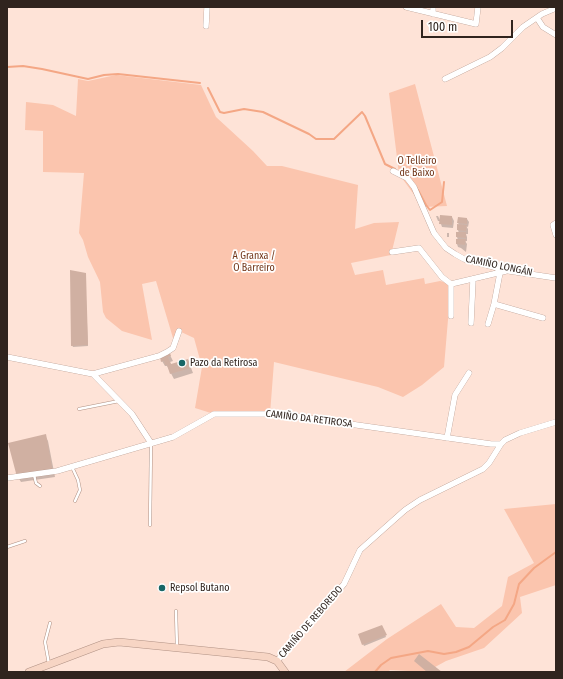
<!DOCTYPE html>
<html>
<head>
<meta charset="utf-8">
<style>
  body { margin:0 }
  #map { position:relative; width:563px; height:679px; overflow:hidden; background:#fee3d7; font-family:"Fira Sans Condensed",sans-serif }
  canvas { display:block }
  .frame { position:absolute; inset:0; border:8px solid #30241e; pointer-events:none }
  .scale { position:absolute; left:421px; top:20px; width:92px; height:18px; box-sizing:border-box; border:2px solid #30241e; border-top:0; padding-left:5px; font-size:12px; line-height:14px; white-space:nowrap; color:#30241e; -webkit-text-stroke:3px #fff; paint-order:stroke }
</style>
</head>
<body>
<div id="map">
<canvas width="563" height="679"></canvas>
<div class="frame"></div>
<div class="scale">100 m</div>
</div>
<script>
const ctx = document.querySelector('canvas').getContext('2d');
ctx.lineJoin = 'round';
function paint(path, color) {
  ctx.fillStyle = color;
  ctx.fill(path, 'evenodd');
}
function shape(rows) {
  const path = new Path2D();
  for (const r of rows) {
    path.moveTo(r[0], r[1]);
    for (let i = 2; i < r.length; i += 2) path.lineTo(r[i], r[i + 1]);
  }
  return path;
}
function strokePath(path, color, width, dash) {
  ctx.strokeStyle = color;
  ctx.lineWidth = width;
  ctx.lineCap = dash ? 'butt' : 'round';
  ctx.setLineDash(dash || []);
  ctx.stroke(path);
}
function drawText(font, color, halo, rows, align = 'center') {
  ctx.font = font + ' "Fira Sans Condensed",sans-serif';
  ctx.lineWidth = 3.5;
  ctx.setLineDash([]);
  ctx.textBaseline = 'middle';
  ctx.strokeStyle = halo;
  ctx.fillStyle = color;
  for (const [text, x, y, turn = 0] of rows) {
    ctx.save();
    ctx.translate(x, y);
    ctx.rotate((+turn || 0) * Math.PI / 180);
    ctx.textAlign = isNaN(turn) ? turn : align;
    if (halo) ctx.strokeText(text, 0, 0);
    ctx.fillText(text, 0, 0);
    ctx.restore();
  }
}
paint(shape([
  [116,75,201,85,216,117,253,151,267,166,282,166,358,185,355,229,374,223,399,222,391,255,351,263,355,275,383,270,386,285,424,278,425,284,440,281,451,284,444,367,422,385,403,397,378,387,274,362,270,414,214,414,195,408,202,367,194,338,179,331,173,338,156,281,142,284,152,340,122,331,106,318,103,312,100,282,88,257,83,240,79,233,84,173,43,172,43,131,25,130,26,102,53,105,76,116,78,79,88,81],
  [415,84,447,206,423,207,399,174,389,93],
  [556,504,556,585,520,597,522,613,484,648,446,661,426,672,390,670,388,672,344,672,387,639,441,604,456,627,474,628,502,606,508,577,534,563,504,509]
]), '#fbc5ae');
paint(shape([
  [436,216,438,216,440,220,452,217,454,221,453,228,442,227,440,221,438,221],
  [467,219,469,222,468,227,466,226,468,229,468,234,466,234,467,237,467,241,465,241,467,244,466,252,461,248,458,247,457,244,458,240,457,237,457,233,459,233,458,230,460,226,458,223],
  [447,233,449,233,449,237,447,237],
  [85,274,88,346,73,347,72,345],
  [170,355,173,361,170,362,171,365,188,360,193,373,174,379,167,366,165,366,162,361],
  [45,435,48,441,55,477,21,482,18,477],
  [382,626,386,637,364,646,359,635]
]), '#0003');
strokePath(shape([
  [7,67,23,66,42,69,88,79,104,75,118,74,200,83],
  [208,88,220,112,224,113,244,109,263,112,309,134,316,139,334,139,362,112,365,116,385,164,395,169],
  [418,190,426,205,430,210,442,202,444,182],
  [375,672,381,665,391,658,428,651,444,654,456,652,469,647,493,627,505,620,514,604,519,584,534,568,556,552]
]), '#f4a785', 2);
paint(shape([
  [440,215,452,216,452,225,439,224],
  [458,217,467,218,467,224,457,223],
  [457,224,467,225,466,231,457,230],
  [456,232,466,232,466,238,456,237],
  [456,239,466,239,465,245,456,244],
  [70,270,86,273,88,345,71,346],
  [170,353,171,356,168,357,171,364,188,359,191,368,170,374,167,365,165,365,164,361,161,362,160,357],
  [46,434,53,472,17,477,8,443],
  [382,625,387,635,362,645,358,634],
  [419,654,442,672,427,672,414,661]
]), '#d0b0a2');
const lane = shape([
  [79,409,119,401],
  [72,467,78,480,80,490,75,501],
  [34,475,36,483,40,486],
  [150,525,151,444],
  [7,547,25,541],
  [176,611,177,648],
  [49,664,45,642,50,623]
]);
const street = shape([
  [406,7,476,24,478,7],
  [433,14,433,7],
  [537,18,543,27,556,35],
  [206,26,207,7],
  [445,79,490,57,502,48,523,27,542,14,556,8],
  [393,171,407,178,414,187,434,233,446,248,455,254,464,259,509,271,556,278],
  [556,223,553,225,556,235],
  [392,252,419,248,442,277,451,284,506,271],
  [500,273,494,304,543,318],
  [451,316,451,284],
  [471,323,473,280],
  [488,324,494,304],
  [7,357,93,374,132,414,151,443],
  [93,374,159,356,167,352,173,348,179,331],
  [447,438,455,395,469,373],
  [7,478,57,471,173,437,214,414,279,414,491,444,501,444],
  [277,661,344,584,360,550,405,510,420,500,483,469,489,463,501,444,505,440,520,433,556,422]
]);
const secondary = shape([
  [29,672,103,644,119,642,268,657,277,661,285,672]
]);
strokePath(lane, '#b09184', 3.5);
strokePath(street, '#b09184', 6);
strokePath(secondary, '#b09184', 8);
strokePath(lane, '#fff', 2.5);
strokePath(street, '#fff', 5.5);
strokePath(secondary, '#f7d5c4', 7);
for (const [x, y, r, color] of [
  [182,363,4,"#186666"],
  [162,588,4,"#186666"]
]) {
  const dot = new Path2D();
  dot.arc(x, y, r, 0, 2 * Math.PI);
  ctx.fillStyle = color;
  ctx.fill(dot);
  strokePath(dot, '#fff', 1.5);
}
drawText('10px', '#723619', '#fff', [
  ["O Telleiro",417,161],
  ["de Baixo",417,173],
  ["A Granxa /",254,256],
  ["O Barreiro",254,268]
]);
drawText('10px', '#30241e', '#fff', [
  ["CAMIÑO LONGÁN",499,266,12],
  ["CAMIÑO DA RETIROSA",309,419,7],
  ["CAMIÑO DE REBOREDO",311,622,-49]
]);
drawText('10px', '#30241e', '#fff', [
  ["Pazo da Retirosa",190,363],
  ["Repsol Butano",170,588]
], 'left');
</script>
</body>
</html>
